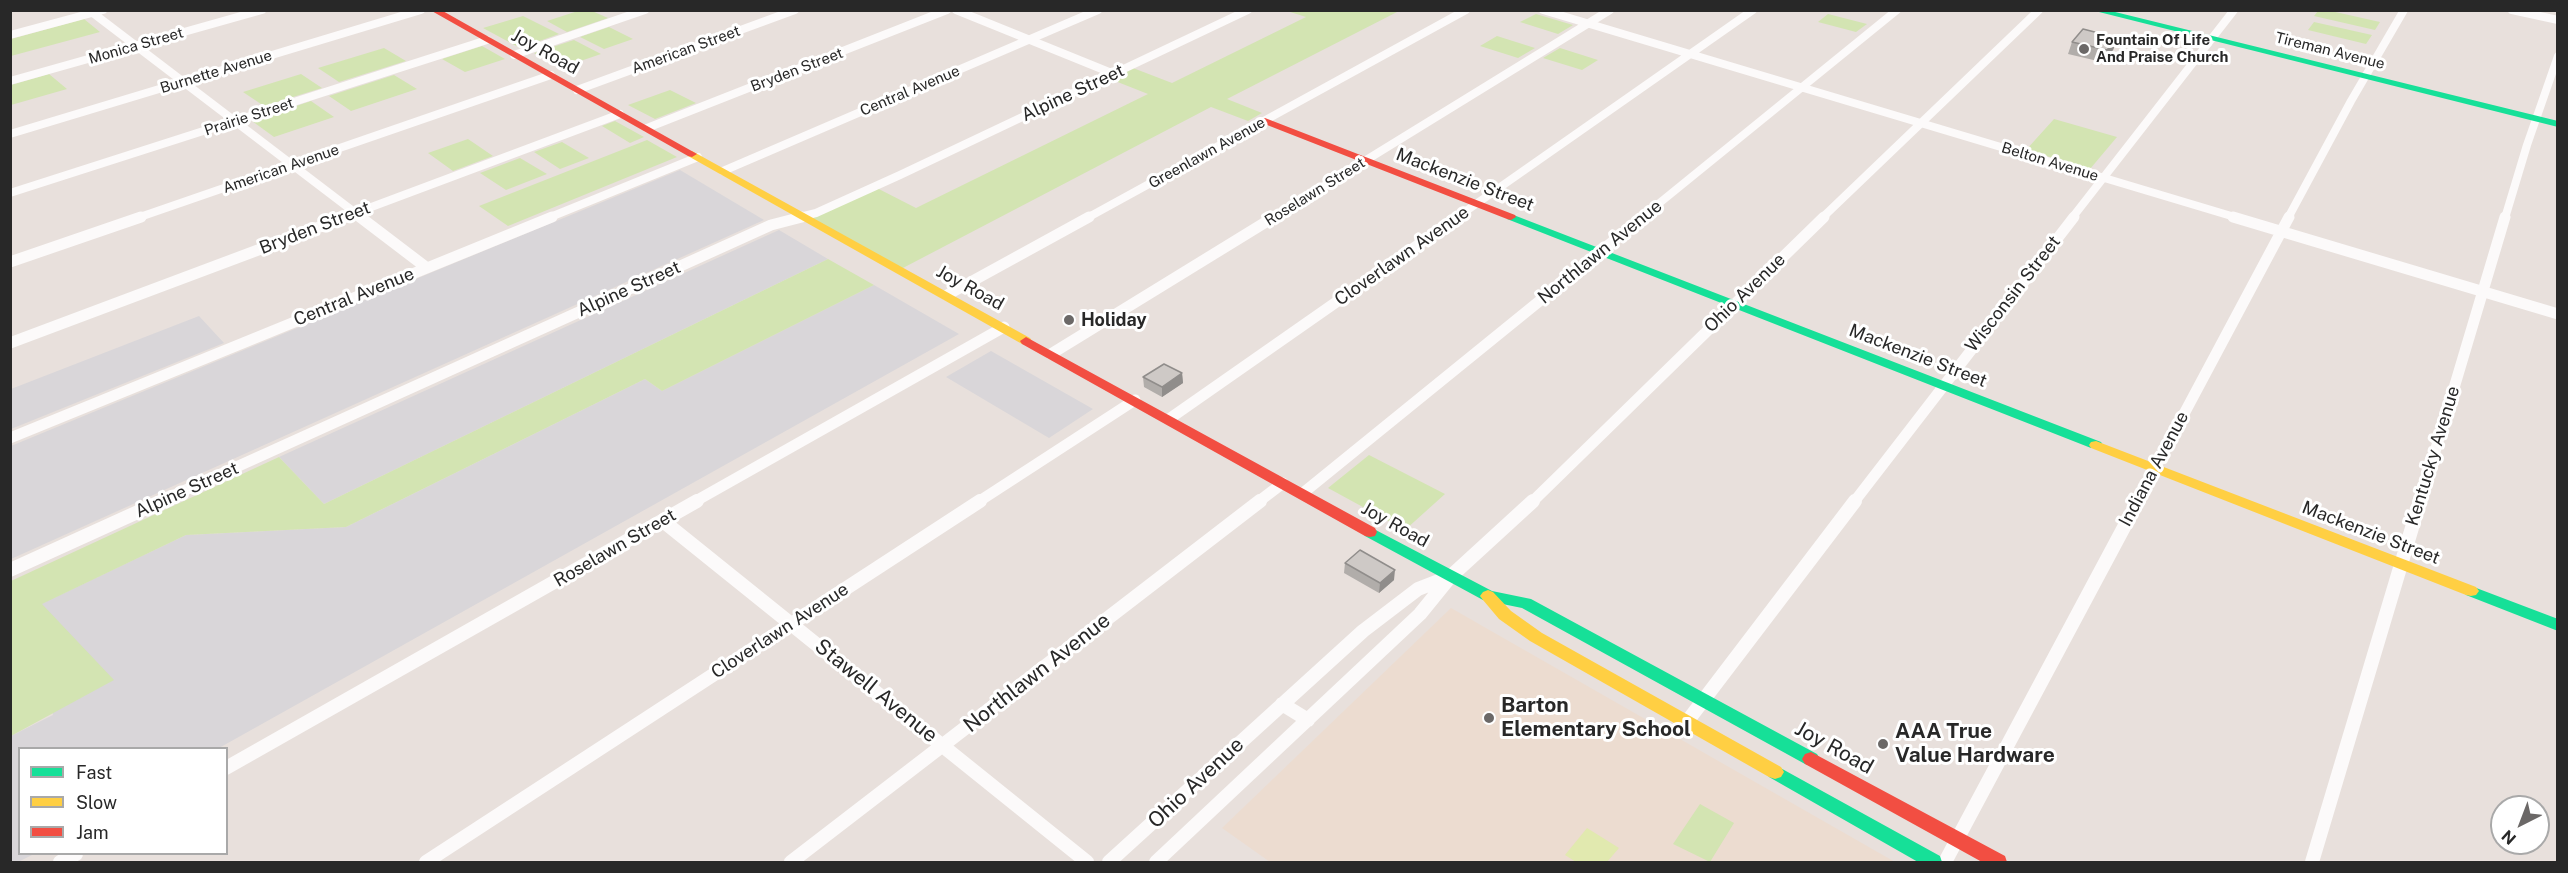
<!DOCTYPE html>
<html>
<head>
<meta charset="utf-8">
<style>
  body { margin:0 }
  #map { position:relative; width:2568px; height:873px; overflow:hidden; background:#e8e0dc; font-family:"Public Sans",sans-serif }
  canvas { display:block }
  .frame { position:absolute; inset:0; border:12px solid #282828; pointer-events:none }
  .legend { position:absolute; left:18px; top:747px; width:210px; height:108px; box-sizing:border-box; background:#fff; border:2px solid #a9a9a9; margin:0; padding:8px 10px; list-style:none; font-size:18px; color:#282828 }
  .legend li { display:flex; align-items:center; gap:12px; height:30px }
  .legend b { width:30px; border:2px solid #a9a9a9 }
  .north { position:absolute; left:2490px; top:795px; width:60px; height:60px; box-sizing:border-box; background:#fff; border:2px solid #a9a9a9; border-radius:50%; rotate:222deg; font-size:16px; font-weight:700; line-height:24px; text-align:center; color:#282828 }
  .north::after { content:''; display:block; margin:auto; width:21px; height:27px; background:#6b6867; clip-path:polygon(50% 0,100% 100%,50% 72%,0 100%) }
</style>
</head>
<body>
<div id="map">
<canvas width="2568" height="873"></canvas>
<div class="frame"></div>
<ul class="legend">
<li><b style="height:8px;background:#16e098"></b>Fast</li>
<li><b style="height:8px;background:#ffcf43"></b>Slow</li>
<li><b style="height:8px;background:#f24e42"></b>Jam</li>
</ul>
<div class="north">N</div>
</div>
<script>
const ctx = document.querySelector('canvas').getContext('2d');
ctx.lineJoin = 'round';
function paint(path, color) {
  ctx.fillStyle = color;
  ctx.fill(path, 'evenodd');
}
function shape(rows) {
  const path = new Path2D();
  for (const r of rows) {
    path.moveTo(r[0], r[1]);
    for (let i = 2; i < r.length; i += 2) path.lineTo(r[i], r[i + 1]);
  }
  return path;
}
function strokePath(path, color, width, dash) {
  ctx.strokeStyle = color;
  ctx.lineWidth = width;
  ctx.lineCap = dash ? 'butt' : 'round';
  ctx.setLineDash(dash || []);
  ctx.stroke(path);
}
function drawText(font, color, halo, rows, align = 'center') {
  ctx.font = font + ' "Public Sans",sans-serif';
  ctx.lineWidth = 6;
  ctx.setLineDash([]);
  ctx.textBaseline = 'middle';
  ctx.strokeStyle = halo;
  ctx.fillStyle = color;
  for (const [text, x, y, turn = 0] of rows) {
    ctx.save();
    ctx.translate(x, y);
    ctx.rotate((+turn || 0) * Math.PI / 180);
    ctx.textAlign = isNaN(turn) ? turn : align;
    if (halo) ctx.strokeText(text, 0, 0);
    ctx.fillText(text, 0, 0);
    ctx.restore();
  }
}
paint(shape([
  [680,170,764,220,11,559,11,446],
  [779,230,828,259,324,504,279,457],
  [874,285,959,334,219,748,20,748,20,854,34,854,18,862,11,862,11,736,53,715,41,604,186,535,346,527,645,379,662,391],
  [199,316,224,343,11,429,11,389],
  [991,351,1093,409,1049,438,946,377]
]), '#d9d6d9');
paint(shape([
  [1451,608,1895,862,1270,862,1222,828]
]), '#ecdcd0');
paint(shape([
  [581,10,592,11,608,18,567,32,547,21],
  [1287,11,1399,11,1227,99,1262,113,1248,121,1211,107,901,269,807,217,873,186,916,208,1148,94,1110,79,1133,68,1172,83,1306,17],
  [2318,11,2331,11,2380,22,2375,30,2314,16],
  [1536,14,1573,25,1558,34,1520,22],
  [1828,14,1867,24,1856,32,1818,22],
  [523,16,559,34,520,48,483,28],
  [84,19,100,32,11,56,11,39],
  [2314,22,2372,35,2366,44,2308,30],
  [609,27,633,39,604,49,580,37],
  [1497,36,1535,48,1518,58,1480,46],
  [574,40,601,54,560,68,534,53],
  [482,46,505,59,465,72,442,59],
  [384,48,406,61,339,82,318,68],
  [1560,48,1598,60,1582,70,1543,58],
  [49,74,67,89,11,105,11,85],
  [301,74,322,88,264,106,243,92],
  [394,75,417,89,351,111,329,96],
  [670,90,696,103,655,119,628,105],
  [311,101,334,117,274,137,252,121],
  [2054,119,2117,137,2090,169,2026,150],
  [615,121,644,137,630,143,602,126],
  [468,139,493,156,453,171,428,153],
  [647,140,677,157,508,226,479,206],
  [562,142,589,158,560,169,534,152],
  [520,158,547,174,506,190,480,173],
  [828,259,874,285,662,391,645,379,346,527,186,535,42,604,114,680,11,736,11,581,279,457,324,504],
  [1369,455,1445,494,1405,530,1328,488],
  [1700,804,1734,823,1710,862,1673,844]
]), '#d3e4b2');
paint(shape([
  [1587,828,1619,848,1607,862,1576,862,1565,855]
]), '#e1e9af');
strokePath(shape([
  [89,10,362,218],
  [956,10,1114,74],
  [1543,10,2238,218],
  [2512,10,2558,20],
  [10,35,103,10],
  [514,55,645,10],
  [10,81,262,10],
  [577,90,795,10],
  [647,128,947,10],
  [10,134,421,10],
  [723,171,1098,10],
  [10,193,487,40],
  [137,218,551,75],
  [342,218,620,114],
  [548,218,698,157],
  [796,218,816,213,900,175,1248,10],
  [1087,218,1466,10],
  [1272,218,1610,10],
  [1456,218,1753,10],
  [1641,218,1897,10],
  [1822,218,2039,10],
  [2072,218,2234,10],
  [2288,218,2351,101,2404,10],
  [2505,218,2527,145,2558,56]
]), '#fcfafa', 8);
strokePath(shape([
  [360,217,427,268],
  [2233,217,2558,314],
  [10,262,141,217],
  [947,295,1089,217],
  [10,343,346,217],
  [1051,354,1274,217],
  [1169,419,1458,217],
  [10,438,552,217],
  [1303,493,1643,217],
  [159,502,771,225,802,217],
  [694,502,1004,327],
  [978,502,1135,400],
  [1258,502,1283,483],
  [1532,502,1824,217],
  [1854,502,2074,217],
  [2137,502,2289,217],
  [2420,502,2505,217]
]), '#fcfafa', 11);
strokePath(shape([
  [663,521,1087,862],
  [10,570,162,501],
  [1282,704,1308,720],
  [1686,723,1855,501],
  [226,768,697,501],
  [60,862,76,854],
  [426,862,980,501],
  [791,862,1260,501],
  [1109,862,1363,631,1418,589,1449,577],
  [1156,862,1420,614,1450,577,1533,501],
  [1945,862,2138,501],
  [2312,862,2420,501]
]), '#fcfafa', 14);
paint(shape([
  [2091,10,2107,10,2558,121,2558,127,2091,10],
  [1511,214,2101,442,2103,445,2101,448,2091,448,1507,219,1507,215,1511,214],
  [1370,527,1492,591,1531,599,1817,754,1820,759,1817,764,1811,766,1805,764,1522,608,1483,600,1365,536,1363,532,1365,528,1370,527],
  [2471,586,2558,619,2558,631,2466,595,2463,591,2466,587,2471,586],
  [1775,765,1940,856,1942,862,1918,862,1769,777,1766,772,1769,767,1775,765]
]), '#16e098');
paint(shape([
  [692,151,1030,338,1032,341,1026,345,1022,344,688,156,688,152,692,151],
  [2096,441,2476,587,2479,591,2476,595,2471,596,2466,595,2091,448,2089,445,2091,442,2096,441],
  [1488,590,1493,592,1511,611,1542,633,1781,767,1784,772,1781,777,1775,779,1769,777,1530,641,1499,619,1483,600,1480,596,1483,592,1488,590]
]), '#ffcf43');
paint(shape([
  [430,10,441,10,697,154,692,157,688,156,430,10],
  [1265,118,1515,215,1516,217,1511,220,1507,219,1262,123,1262,119,1265,118],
  [1026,337,1375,528,1377,532,1375,536,1370,537,1365,536,1022,344,1020,341,1026,337],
  [1811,752,2005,856,2007,862,1982,862,1805,764,1802,759,1805,754,1811,752]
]), '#f24e42');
paint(shape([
  [2118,38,2113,50,2102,62,2068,54,2072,42],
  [1182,373,1183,383,1162,397,1144,387,1143,377],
  [1345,563,1394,580,1379,593,1344,573]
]), '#b1adaa');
paint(shape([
  [2118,38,2113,50,2102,62,2107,50],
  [1182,373,1183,383,1162,397,1162,387],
  [1395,570,1394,580,1379,593,1380,583]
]), '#908d8b');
const building = shape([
  [2083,29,2118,38,2107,50,2072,42,2083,29],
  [1164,364,1182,373,1162,387,1143,377,1164,364],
  [1360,550,1395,570,1380,583,1345,563,1360,550]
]);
paint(building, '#cec9c6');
strokePath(building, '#908d8b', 1.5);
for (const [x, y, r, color] of [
  [2084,49,6,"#6b6867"],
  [1069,320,6,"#6b6867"],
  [1489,718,6,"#6b6867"],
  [1883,744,6,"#6b6867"]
]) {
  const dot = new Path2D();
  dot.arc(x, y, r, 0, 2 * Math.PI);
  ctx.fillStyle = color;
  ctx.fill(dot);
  strokePath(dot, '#fff', 2);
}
drawText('bold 15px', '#282828', '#fff', [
  ["Fountain Of Life",2096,40],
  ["And Praise Church",2096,57]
], 'left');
drawText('15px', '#282828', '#fff', [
  ["Monica Street",136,46,-16],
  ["American Street",686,50,-20],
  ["Tireman Avenue",2330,51,14],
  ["Bryden Street",797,70,-21],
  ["Burnette Avenue",216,72,-17],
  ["Central Avenue",910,91,-23],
  ["Prairie Street",249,117,-18],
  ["Greenlawn Avenue",1207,153,-29],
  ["Belton Avenue",2050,162,17],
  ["American Avenue",281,169,-19],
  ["Roselawn Street",1315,192,-32]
]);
drawText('18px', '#282828', '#fff', [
  ["Joy Road",545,52,29],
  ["Alpine Street",1073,93,-25],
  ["Mackenzie Street",1465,180,21],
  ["Bryden Street",315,228,-21],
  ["Northlawn Avenue",1600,252,-39],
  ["Cloverlawn Avenue",1402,256,-35],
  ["Joy Road",970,288,29],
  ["Alpine Street",629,289,-24],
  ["Ohio Avenue",1745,293,-44],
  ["Wisconsin Street",2013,294,-52],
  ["Central Avenue",354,297,-22],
  ["Mackenzie Street",1918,356,21],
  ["Kentucky Avenue",2433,456,-73],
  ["Indiana Avenue",2154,469,-62],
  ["Alpine Street",187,490,-24],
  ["Joy Road",1395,525,29],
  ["Mackenzie Street",2371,533,21],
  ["Roselawn Street",615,548,-30],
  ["Cloverlawn Avenue",780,631,-33]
]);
drawText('bold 18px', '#282828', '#fff', [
  ["Holiday",1081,320]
], 'left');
drawText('21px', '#282828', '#fff', [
  ["Northlawn Avenue",1037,673,-38],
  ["Stawell Avenue",876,691,39],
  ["Joy Road",1834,748,29],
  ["Ohio Avenue",1196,783,-43]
]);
drawText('bold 21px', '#282828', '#fff', [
  ["Barton",1501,706],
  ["Elementary School",1501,730],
  ["AAA True",1895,732],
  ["Value Hardware",1895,756]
], 'left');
</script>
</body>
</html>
